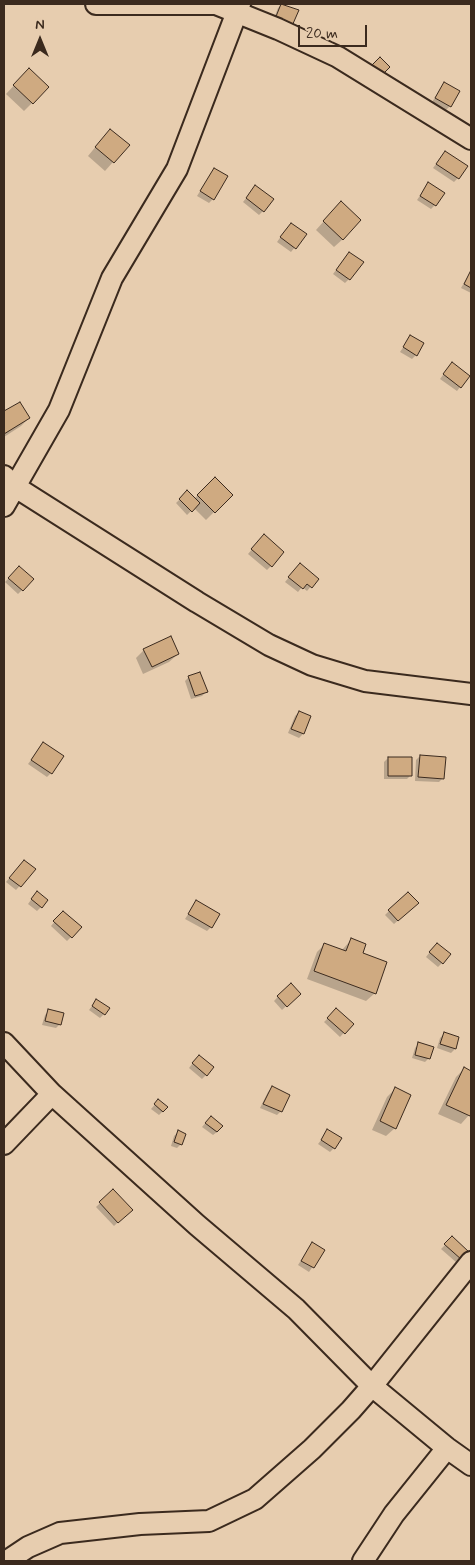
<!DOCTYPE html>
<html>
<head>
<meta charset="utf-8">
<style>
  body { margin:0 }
  #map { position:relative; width:475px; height:1565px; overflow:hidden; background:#e7cdaf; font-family:Mynerve,sans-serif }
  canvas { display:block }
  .frame { position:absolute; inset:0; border:5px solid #3b2a1e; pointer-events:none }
  .north { position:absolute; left:15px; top:15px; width:50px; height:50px; -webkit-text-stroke:4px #e7cdaf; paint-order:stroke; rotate:0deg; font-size:14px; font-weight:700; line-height:20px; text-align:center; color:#3b2a1e }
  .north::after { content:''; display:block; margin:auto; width:18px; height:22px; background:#3b2a1e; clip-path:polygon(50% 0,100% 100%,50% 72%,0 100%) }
  .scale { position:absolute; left:298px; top:25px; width:69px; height:22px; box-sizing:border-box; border:2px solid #3b2a1e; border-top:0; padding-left:6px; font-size:15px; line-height:18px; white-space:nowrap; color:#3b2a1e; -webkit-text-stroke:4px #e7cdaf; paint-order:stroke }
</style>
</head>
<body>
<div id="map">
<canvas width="475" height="1565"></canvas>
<div class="frame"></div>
<div class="north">N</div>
<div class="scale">20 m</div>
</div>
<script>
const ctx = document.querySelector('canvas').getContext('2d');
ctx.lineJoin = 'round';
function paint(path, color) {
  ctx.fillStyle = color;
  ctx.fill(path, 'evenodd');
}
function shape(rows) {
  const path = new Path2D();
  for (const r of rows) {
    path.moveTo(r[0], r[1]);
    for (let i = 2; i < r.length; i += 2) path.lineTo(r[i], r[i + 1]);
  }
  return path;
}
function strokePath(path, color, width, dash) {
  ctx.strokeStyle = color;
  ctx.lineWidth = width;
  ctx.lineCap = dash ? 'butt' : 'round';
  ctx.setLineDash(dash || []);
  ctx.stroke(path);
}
paint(shape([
  [282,4,297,10,272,23,278,8],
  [21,78,32,103,24,111,6,94],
  [444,84,450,106,446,110,432,102],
  [102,139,128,145,105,171,88,156],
  [445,152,458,178,454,182,433,168],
  [214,169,213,199,209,203,197,196],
  [428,184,435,205,431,209,417,200],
  [252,191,263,211,259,215,243,202],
  [333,211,343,239,334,247,316,230],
  [287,228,305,235,291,252,277,242],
  [346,257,349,279,345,283,333,274],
  [471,271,471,293,461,288],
  [410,337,416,355,412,359,400,352],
  [448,368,460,387,457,391,440,379],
  [20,403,29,418,21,426,4,437,4,413],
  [215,478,231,495,206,520,194,508,187,515,176,503,187,492,194,499],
  [260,540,271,566,267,570,248,554],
  [19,568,32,580,18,594,5,582],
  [296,569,317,579,307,591,302,587,298,592,285,582],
  [144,650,178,654,169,662,143,674,136,658],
  [189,677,206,692,202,696,191,699,185,681],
  [299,712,310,717,303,734,299,738,288,733,295,716],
  [43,744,51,773,47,777,28,764],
  [420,756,443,778,439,782,415,781,416,760],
  [388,758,411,775,407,779,384,779,384,762],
  [24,861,34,870,16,890,6,882],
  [33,897,41,907,37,911,28,904],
  [196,902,211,927,207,931,185,919],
  [413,907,394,924,385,915,389,911],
  [63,912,71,937,67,941,51,926],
  [351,940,361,954,375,993,366,1001,307,979,317,952,325,944,342,950],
  [433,948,442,963,438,967,426,957],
  [290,984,299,994,282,1010,274,1001],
  [96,1001,104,1014,100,1018,89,1010],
  [336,1010,352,1024,340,1037,324,1022],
  [49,1011,60,1024,56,1028,42,1025,45,1015],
  [444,1034,458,1038,455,1049,451,1053,437,1048,440,1038],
  [419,1044,429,1058,425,1062,412,1058,415,1048],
  [195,1060,206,1075,202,1079,189,1068],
  [464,1069,471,1072,471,1110,469,1115,461,1124,438,1114,456,1077],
  [272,1088,281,1111,277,1115,260,1108,268,1092],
  [395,1089,395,1128,386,1136,372,1130,387,1097],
  [158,1101,166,1108,159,1115,151,1109],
  [207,1121,217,1132,213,1135,202,1127],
  [328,1131,334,1148,330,1152,318,1144],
  [178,1132,181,1144,177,1148,171,1146,174,1136],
  [113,1191,131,1210,114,1226,96,1207],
  [452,1238,468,1252,457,1263,441,1249],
  [309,1248,324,1250,309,1272,298,1265]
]), '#0003');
const building = shape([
  [281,4,299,10,292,26,275,19,281,4],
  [380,57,390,67,381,76,371,66,380,57],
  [29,68,49,87,33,104,13,85,29,68],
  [444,82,460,91,451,107,435,98,444,82],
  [110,129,130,145,114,163,95,147,110,129],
  [445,151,468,166,459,179,436,164,445,151],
  [214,168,228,176,214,200,200,191,214,168],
  [428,182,445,193,436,206,420,196,428,182],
  [255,185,274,199,264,212,246,198,255,185],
  [341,201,361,220,343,240,323,221,341,201],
  [291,223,307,234,296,249,280,237,291,223],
  [349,252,364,262,350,280,336,270,349,252],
  [471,270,471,288,464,284,471,270],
  [410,335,424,343,417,356,403,347,410,335],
  [452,362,470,376,461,388,443,374,452,362],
  [20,402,30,418,4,434,4,411,20,402],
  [215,477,233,495,215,513,197,495,215,477],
  [187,490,200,503,192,512,179,499,187,490],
  [264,534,284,552,272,567,251,549,264,534],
  [300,563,319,579,312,588,307,584,303,589,288,577,300,563],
  [19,566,34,579,23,591,8,578,19,566],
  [171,636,179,654,152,667,143,649,171,636],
  [200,672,208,692,195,696,188,676,200,672],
  [299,711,311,716,304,734,291,729,299,711],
  [43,742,64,756,52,774,31,760,43,742],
  [420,755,446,757,444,779,418,777,420,755],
  [388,757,412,757,412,776,388,776,388,757],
  [24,860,36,869,21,887,9,878,24,860],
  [37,891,48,900,42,908,31,899,37,891],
  [408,892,419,903,398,921,388,910,408,892],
  [196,900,220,914,212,928,188,914,196,900],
  [63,911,82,927,72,938,53,921,63,911],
  [351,938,366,944,363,953,387,962,376,994,314,971,324,943,346,951,351,938],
  [437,943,451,954,443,964,429,952,437,943],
  [291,983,301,994,287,1007,277,996,291,983],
  [96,999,110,1008,105,1015,92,1006,96,999],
  [336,1008,354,1024,345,1034,327,1018,336,1008],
  [48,1009,64,1013,61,1025,45,1021,48,1009],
  [444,1032,459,1037,456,1049,440,1044,444,1032],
  [418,1042,434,1047,430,1059,415,1055,418,1042],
  [199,1055,214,1067,207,1076,192,1063,199,1055],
  [464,1067,471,1071,471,1113,470,1116,446,1105,464,1067],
  [272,1086,290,1095,282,1112,263,1104,272,1086],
  [395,1087,411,1095,396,1129,380,1121,395,1087],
  [158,1099,168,1107,163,1112,154,1104,158,1099],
  [211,1116,223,1126,217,1132,205,1123,211,1116],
  [327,1129,342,1138,335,1149,321,1140,327,1129],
  [178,1130,186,1134,182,1145,174,1142,178,1130],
  [113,1189,133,1210,118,1223,99,1202,113,1189],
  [452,1236,469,1252,462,1260,444,1244,452,1236],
  [312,1242,325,1250,314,1268,301,1261,312,1242]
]);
paint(building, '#cfaa81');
strokePath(building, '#3b2a1e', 1);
const minor = shape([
  [96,4,216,4],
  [216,4,278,29,338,57,471,139],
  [4,476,14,486,197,602,269,645,312,665,365,681,471,694],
  [4,506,59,410,112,278,177,169,240,4],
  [4,1043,52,1094],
  [4,1144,52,1094,197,1225,296,1309,372,1386,471,1262],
  [7,1561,28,1547,60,1533,140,1524,209,1521,255,1499,312,1449,351,1410,372,1386,447,1448,471,1465],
  [363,1561,394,1514,447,1448]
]);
strokePath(minor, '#3b2a1e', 24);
strokePath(minor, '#e7cdaf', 20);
</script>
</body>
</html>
